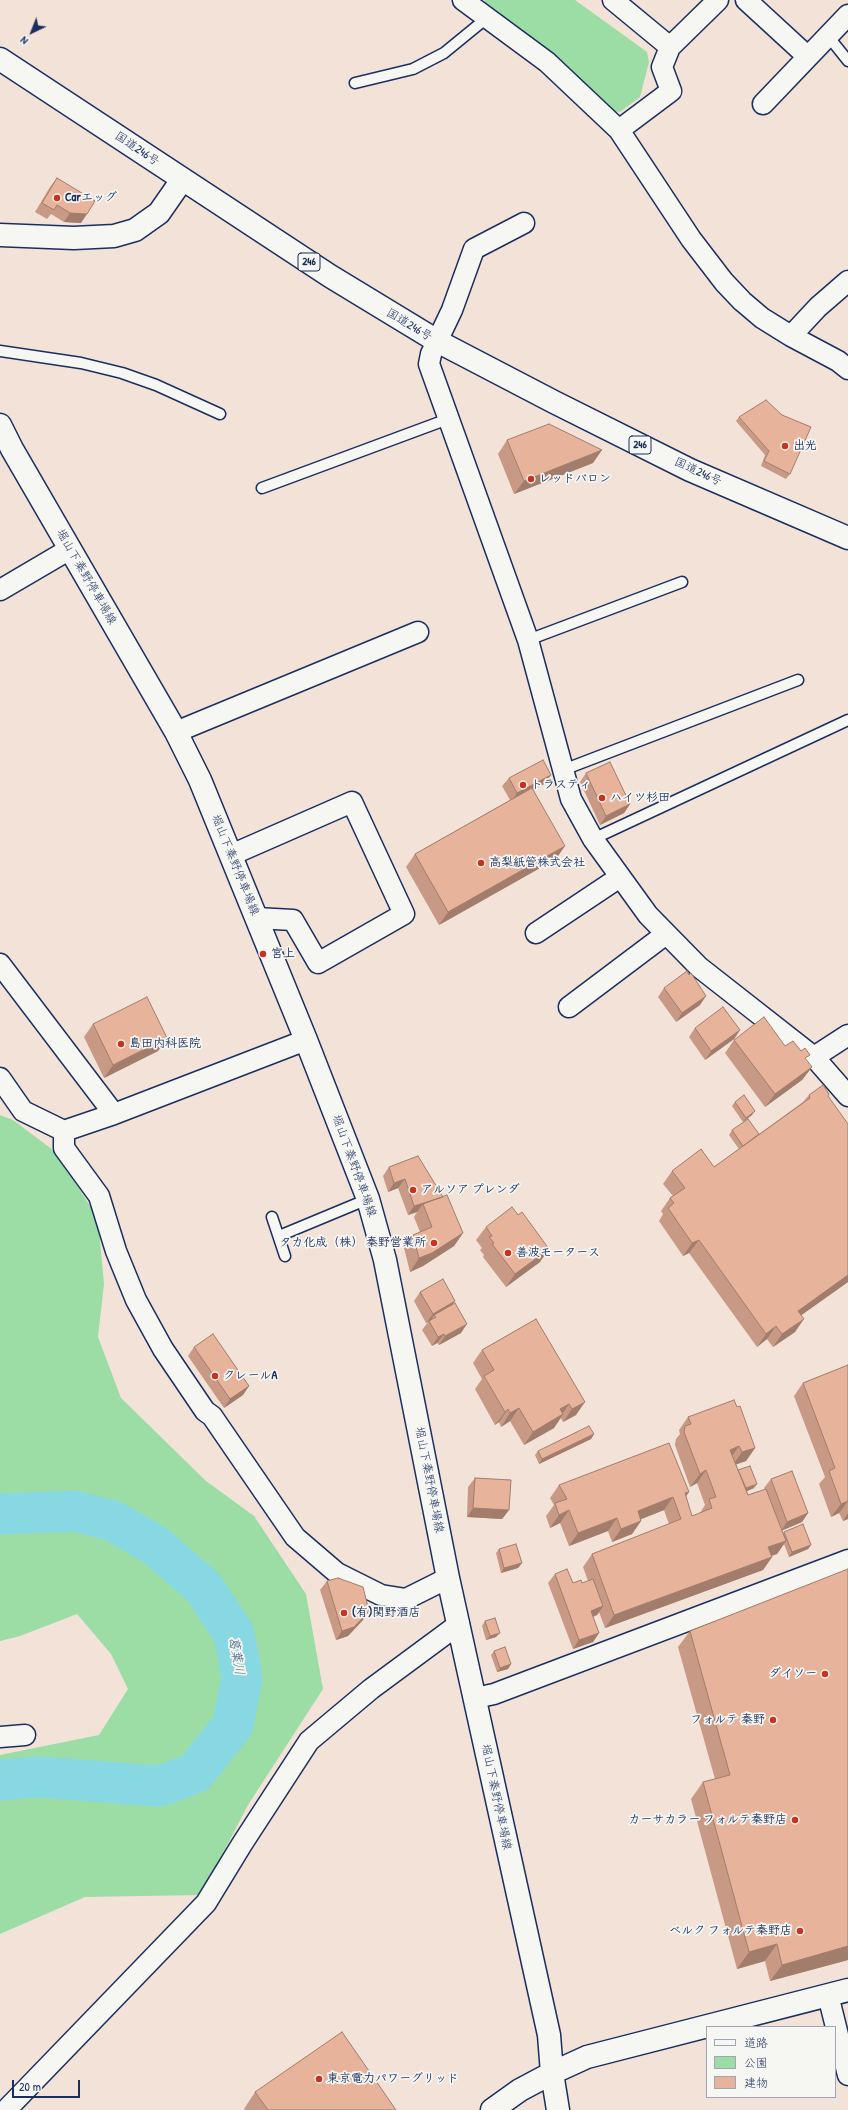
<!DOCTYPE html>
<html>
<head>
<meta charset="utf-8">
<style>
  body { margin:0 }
  #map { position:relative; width:848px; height:2110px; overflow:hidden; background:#f2e2d8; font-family:"Patrick Hand","Klee One",sans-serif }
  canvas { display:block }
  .legend { position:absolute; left:706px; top:2026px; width:130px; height:72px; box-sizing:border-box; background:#f6f6f2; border:1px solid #9ea6b7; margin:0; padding:5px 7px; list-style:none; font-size:12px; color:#1b2f5e }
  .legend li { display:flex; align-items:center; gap:8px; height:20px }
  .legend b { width:20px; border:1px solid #9ea6b7 }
  .north { position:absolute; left:12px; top:12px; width:40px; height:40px; -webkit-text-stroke:3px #f6f6f2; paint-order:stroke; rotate:223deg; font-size:11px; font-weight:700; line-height:16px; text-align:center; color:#1b2f5e }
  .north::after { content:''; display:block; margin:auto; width:14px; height:18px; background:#1b2f5e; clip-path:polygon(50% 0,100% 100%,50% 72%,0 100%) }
  .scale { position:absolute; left:12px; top:2080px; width:68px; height:18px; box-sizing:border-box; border:2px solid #1b2f5e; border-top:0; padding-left:5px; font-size:12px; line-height:14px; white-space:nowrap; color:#1b2f5e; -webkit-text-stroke:3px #f6f6f2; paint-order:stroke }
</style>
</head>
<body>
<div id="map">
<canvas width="848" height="2110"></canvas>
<ul class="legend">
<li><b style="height:5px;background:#f6f6f2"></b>道路</li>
<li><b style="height:11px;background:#9cdda6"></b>公園</li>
<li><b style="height:11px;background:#e8b39b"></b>建物</li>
</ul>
<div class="north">N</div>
<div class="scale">20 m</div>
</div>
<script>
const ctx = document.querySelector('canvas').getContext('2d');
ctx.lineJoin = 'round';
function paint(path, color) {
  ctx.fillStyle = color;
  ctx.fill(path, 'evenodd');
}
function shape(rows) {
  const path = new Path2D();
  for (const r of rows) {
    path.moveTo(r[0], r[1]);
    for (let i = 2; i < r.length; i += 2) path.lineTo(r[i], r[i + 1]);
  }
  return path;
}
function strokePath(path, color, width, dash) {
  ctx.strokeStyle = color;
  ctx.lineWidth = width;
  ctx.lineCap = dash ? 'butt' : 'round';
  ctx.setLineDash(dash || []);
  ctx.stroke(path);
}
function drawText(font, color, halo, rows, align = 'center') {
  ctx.font = font + ' "Patrick Hand","Klee One",sans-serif';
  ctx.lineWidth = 3.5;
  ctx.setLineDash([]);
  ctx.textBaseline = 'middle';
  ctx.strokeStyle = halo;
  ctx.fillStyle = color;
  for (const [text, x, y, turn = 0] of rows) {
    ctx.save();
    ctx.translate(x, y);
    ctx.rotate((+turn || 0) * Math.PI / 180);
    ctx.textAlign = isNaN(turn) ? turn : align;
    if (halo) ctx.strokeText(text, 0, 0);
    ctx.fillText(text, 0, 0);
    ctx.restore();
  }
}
paint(shape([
  [485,0,575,0,647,52,649,62,640,97,620,112,610,111,553,55,484,2],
  [0,1115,13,1120,57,1153,98,1219,104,1284,98,1337,121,1398,206,1481,254,1516,306,1594,323,1689,248,1805,201,1895,85,1897,0,1934,0,1755,99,1735,128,1689,111,1654,77,1614,20,1636,0,1641]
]), '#9cdda6');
strokePath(shape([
  [0,1514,74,1511,113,1521,156,1546,204,1588,234,1634,242,1677,233,1725,195,1773,160,1786,39,1777,0,1780]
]), '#87d8e2', 41);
const lane = shape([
  [828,36,848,61],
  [355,83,413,69,444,53,488,17],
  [0,351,81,363,122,373,156,385,220,414],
  [262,488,448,419],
  [528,640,682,582],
  [563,770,798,680],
  [593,839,848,720],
  [272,1217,285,1256],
  [279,1236,368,1199]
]);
const street = shape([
  [463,0,547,62,619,130,691,239,724,282,742,301,762,318,791,336,838,361,848,369],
  [613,0,670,47],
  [746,0,807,56],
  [763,104,848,15],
  [619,130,671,91,662,67,670,47,718,0],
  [524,223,474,249,452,310,431,354,429,364,528,640,571,799,593,839,648,915,699,967,814,1057,848,1096],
  [791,336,818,307,848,281],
  [0,590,70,549],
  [176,732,418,632],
  [231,855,352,802,404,914,318,963,293,920,256,918],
  [536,933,620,877],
  [0,964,114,1114],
  [569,1007,666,934],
  [814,1057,848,1035],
  [0,1078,23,1111,64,1131,114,1114,306,1040],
  [64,1131,64,1148,99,1196,116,1251,136,1300,163,1349,205,1411,212,1416,295,1537,337,1573,381,1595,406,1599,448,1578],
  [475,1698,494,1694,848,1560],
  [0,1737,25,1735],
  [828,1995,848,2075],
  [6,2110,206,1903,242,1844,309,1741,371,1689,459,1624]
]);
const secondary = shape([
  [0,425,12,449,176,732,200,780,306,1040,368,1199,385,1260,448,1578,549,2035,552,2073,558,2110],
  [492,2110,520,2090,552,2073,587,2057,848,1990]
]);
const highway = shape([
  [0,59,330,276,437,341,554,402,690,470,848,538],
  [0,235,74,238,114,236,135,230,159,213,182,180]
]);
strokePath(lane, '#1b2f5e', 13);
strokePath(street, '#1b2f5e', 23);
strokePath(secondary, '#1b2f5e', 25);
strokePath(highway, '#1b2f5e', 25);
strokePath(lane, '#f6f6f2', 10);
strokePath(street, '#f6f6f2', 20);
strokePath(secondary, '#f6f6f2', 22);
strokePath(highway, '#f6f6f2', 22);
paint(shape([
  [57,178,81,223,64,222,51,214,47,219,35,212,50,187],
  [739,417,790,474,786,479,761,466,765,455,736,421],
  [507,440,593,463,514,494,498,454],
  [586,773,630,804,624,813,600,825,580,782],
  [551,775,544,784,533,790,556,859,439,925,406,867,415,854,510,800,502,786,509,778],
  [664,988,700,1005,676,1022,658,997],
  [93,1024,167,1038,158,1051,104,1078,84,1037],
  [695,1028,740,1030,734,1039,705,1060,689,1037],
  [734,1040,785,1046,806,1060,812,1067,802,1080,765,1107,725,1053],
  [809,1095,828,1096,848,1282,801,1315,795,1332,773,1347,767,1339,757,1347,689,1253,683,1256,659,1221,663,1214,661,1211,670,1198,673,1196,663,1184,672,1171,714,1167,739,1149,729,1135,732,1130,759,1134,803,1102],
  [735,1102,752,1115,743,1122,732,1106],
  [418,1156,463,1233,454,1246,423,1266,410,1272,404,1248,413,1235,420,1232,414,1217,417,1212,408,1215,398,1188,388,1192,383,1176,389,1167],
  [486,1227,540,1262,506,1287,483,1257,484,1255,480,1250,482,1248,476,1240],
  [420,1292,453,1304,461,1333,439,1345,437,1343,432,1346,422,1330,428,1322,426,1323,414,1301],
  [536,1319,576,1415,563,1422,561,1418,554,1428,524,1445,510,1421,501,1427,499,1422,495,1425,475,1389,482,1379,473,1363,482,1350],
  [194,1347,249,1386,243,1395,224,1408,188,1356],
  [848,1365,848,1519,843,1521,839,1513,831,1517,819,1484,825,1477,794,1396,803,1383],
  [737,1407,755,1448,746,1461,736,1464,738,1470,754,1488,747,1491,748,1495,765,1490,764,1488,771,1479,808,1513,802,1522,782,1530,783,1533,784,1532,811,1545,808,1549,789,1557,784,1544,777,1554,771,1556,772,1557,763,1570,605,1628,599,1612,597,1615,593,1617,599,1633,593,1642,573,1649,548,1583,555,1574,573,1583,582,1583,588,1581,583,1567,592,1554,669,1524,664,1510,641,1519,641,1521,632,1534,612,1542,608,1531,569,1546,560,1523,550,1528,546,1516,554,1505,550,1498,559,1485,686,1497,692,1516,700,1513,705,1505,697,1483,690,1487,675,1445,676,1439,680,1434,679,1430,688,1417],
  [594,1434,591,1439,539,1464,535,1455,538,1451],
  [475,1478,509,1510,502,1519,467,1517,468,1487],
  [499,1549,522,1563,518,1568,501,1573,496,1553],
  [848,1569,848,1960,770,1981,765,1961,737,1969,691,1799,703,1782,715,1779,678,1647,690,1631],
  [327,1581,363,1620,348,1636,336,1640,320,1590],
  [485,1621,496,1637,486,1640,482,1626],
  [494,1651,511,1664,508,1669,497,1672,491,1655],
  [255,2092,396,2110,245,2110,244,2109]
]), '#c89a85');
paint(shape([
  [70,213,87,214,81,223,64,222],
  [602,450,593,463,514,494,524,481],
  [551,775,544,784,511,802,517,793],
  [630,804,624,813,600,825,606,816],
  [565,846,556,859,439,925,448,912],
  [706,996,700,1005,676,1022,682,1013],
  [740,1030,734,1039,705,1060,711,1051],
  [167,1038,158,1051,104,1078,113,1065],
  [812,1067,802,1080,765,1107,775,1094],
  [755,1111,752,1115,743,1122,746,1118],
  [405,1179,398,1188,388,1192,394,1183],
  [444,1197,423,1204,417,1212,408,1215,414,1206],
  [463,1233,454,1246,423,1266,410,1272,419,1258],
  [699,1240,689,1253,683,1256,692,1243],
  [549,1249,540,1262,506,1287,515,1274],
  [848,1275,848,1282,789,1324,798,1311],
  [455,1301,449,1310,436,1317,434,1315,431,1320,429,1321,426,1323,433,1314],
  [804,1319,795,1332,773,1347,782,1334],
  [467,1324,461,1333,439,1345,445,1336],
  [776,1326,767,1339,757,1347,766,1334],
  [444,1334,437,1343,432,1346,438,1337],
  [249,1386,243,1395,224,1408,230,1399],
  [585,1402,576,1415,563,1422,572,1409],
  [569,1404,561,1416,563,1414,554,1428,524,1445,533,1432,560,1409],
  [519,1408,510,1421,501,1427,510,1413],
  [508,1409,499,1422,495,1425,505,1412],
  [594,1434,591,1439,539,1464,542,1459],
  [739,1446,730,1459,730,1450],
  [755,1448,746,1461,732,1466,742,1452],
  [706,1470,697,1483,690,1487,700,1474],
  [757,1484,754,1488,740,1494,744,1489],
  [689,1492,680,1505,676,1506,685,1493],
  [673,1497,664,1510,629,1524,638,1511],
  [848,1501,839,1513,831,1517,841,1504],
  [473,1508,509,1510,502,1519,467,1517],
  [569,1510,560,1523,550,1528,559,1515],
  [808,1513,802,1522,781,1531,787,1522],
  [848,1513,848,1519,843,1521],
  [617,1518,608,1531,569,1546,578,1533],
  [641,1521,632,1534,612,1542,621,1529],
  [786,1541,777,1554,759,1560,768,1547],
  [811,1545,808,1549,789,1557,792,1552],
  [772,1557,763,1570,605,1628,614,1615],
  [522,1563,518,1568,501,1573,504,1568],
  [603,1606,597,1615,585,1620,591,1611],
  [369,1611,363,1620,348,1636,336,1640,342,1631],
  [500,1633,496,1637,486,1640,490,1636],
  [599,1633,593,1642,573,1649,579,1640],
  [511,1664,508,1669,497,1672,500,1668],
  [777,1944,765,1961,737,1969,749,1952],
  [848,1946,848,1960,770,1981,782,1965]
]), '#a27d6c');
const building = shape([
  [57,178,95,201,87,214,70,213,57,205,54,210,42,203,57,178],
  [766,400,782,415,811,427,790,474,764,461,769,451,739,417,766,400],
  [549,424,602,450,524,481,507,440,549,424],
  [543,760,551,775,517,793,509,778,543,760],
  [610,762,630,804,606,816,586,773,610,762],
  [532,788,565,846,448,912,415,854,532,788],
  [687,971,689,975,691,973,706,996,682,1013,664,988,687,971],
  [147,997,167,1038,113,1065,93,1024,147,997],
  [723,1007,740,1030,711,1051,695,1028,723,1007],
  [764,1017,785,1046,793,1041,801,1051,805,1048,810,1055,805,1058,812,1067,775,1094,734,1040,764,1017],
  [823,1085,829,1094,828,1096,848,1124,848,1275,798,1311,804,1319,782,1334,776,1326,766,1334,699,1240,692,1243,668,1208,674,1203,670,1198,685,1188,672,1171,701,1149,714,1167,810,1098,809,1095,823,1085],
  [744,1095,755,1111,746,1118,735,1102,744,1095],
  [748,1119,759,1134,743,1146,732,1130,748,1119],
  [418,1156,443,1197,414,1206,405,1179,394,1183,389,1167,418,1156],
  [447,1195,463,1233,432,1253,419,1258,413,1235,432,1227,423,1204,447,1195],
  [512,1207,518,1215,522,1212,549,1249,515,1274,492,1244,494,1243,489,1237,492,1236,486,1227,512,1207],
  [443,1279,455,1301,433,1314,420,1292,443,1279],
  [455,1303,467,1324,445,1336,444,1334,438,1337,429,1321,436,1317,434,1315,455,1303],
  [536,1319,585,1402,572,1409,569,1404,560,1409,563,1414,533,1432,519,1408,510,1413,508,1409,505,1412,484,1376,494,1370,482,1350,536,1319],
  [213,1334,249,1386,230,1399,194,1347,213,1334],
  [848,1365,848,1501,841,1504,829,1471,835,1468,803,1383,848,1365],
  [734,1400,737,1407,740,1406,755,1448,742,1452,739,1446,730,1450,748,1495,766,1489,786,1541,768,1547,772,1557,614,1615,592,1554,681,1519,673,1497,638,1511,641,1521,621,1529,617,1518,578,1533,569,1510,559,1515,555,1503,567,1499,559,1485,669,1443,689,1492,685,1493,692,1516,712,1508,709,1499,716,1497,706,1470,700,1474,684,1432,685,1426,691,1424,688,1417,734,1400],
  [589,1426,594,1434,542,1459,538,1451,589,1426],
  [750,1466,757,1484,746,1488,738,1470,750,1466],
  [792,1471,808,1513,787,1522,771,1479,792,1471],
  [475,1478,511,1480,509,1510,473,1508,475,1478],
  [803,1524,811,1545,792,1552,784,1532,803,1524],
  [516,1544,522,1563,504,1568,499,1549,516,1544],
  [567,1569,573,1583,581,1580,582,1583,593,1579,603,1606,591,1611,599,1633,579,1640,555,1574,567,1569],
  [848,1569,848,1946,782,1965,777,1944,749,1952,703,1782,730,1775,690,1631,848,1569],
  [338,1578,363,1587,369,1611,354,1627,342,1631,327,1581,338,1578],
  [495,1618,500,1633,490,1636,485,1621,495,1618],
  [505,1647,511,1664,500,1668,494,1651,505,1647],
  [342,2032,396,2110,268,2110,255,2092,342,2032]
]);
paint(building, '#e8b39b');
strokePath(building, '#a27d6c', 1);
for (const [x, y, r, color] of [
  [57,198,4,"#c8321e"],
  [785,446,4,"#c8321e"],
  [531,479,4,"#c8321e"],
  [523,785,4,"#c8321e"],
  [602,798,4,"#c8321e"],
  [481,863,4,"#c8321e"],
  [263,954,4,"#c8321e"],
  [121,1044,4,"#c8321e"],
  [413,1190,4,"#c8321e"],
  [434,1243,4,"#c8321e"],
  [508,1253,4,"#c8321e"],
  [215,1376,4,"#c8321e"],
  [344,1613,4,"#c8321e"],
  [825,1674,4,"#c8321e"],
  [773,1720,4,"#c8321e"],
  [795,1820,4,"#c8321e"],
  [800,1931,4,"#c8321e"],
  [319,2079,4,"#c8321e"]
]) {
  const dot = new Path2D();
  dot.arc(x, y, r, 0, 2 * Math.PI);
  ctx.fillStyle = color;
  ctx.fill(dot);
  strokePath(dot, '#f6f6f2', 1.5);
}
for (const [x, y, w] of [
  [309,262,22],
  [640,445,22]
]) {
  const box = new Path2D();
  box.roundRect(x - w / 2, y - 9, w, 18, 3);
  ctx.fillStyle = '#f6f6f2';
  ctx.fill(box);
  strokePath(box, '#1b2f5e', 1);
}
drawText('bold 11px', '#1b2f5e', null, [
  ["246",309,262],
  ["246",640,445]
]);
drawText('12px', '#1b2f5e', '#f6f6f2', [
  ["国道246号",137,149,34],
  ["国道246号",409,325,31],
  ["国道246号",698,472,25],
  ["堀山下秦野停車場線",86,577,60],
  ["堀山下秦野停車場線",235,865,68],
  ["堀山下秦野停車場線",354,1166,70],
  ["堀山下秦野停車場線",429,1480,79],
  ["堀山下秦野停車場線",496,1797,78]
]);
drawText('bold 12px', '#1b2f5e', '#f6f6f2', [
  ["Carエッグ",65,198],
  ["出光",793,446],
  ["レッドバロン",539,479],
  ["トラスティ",531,785],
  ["ハイツ杉田",610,798],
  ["高梨紙管株式会社",489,863],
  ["宮上",271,954],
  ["島田内科医院",129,1044],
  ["アルソア プレンダ",421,1190],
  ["タカ化成（株） 秦野営業所",426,1243,"right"],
  ["善波モータース",516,1253],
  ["クレールA",223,1376],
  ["(有)関野酒店",352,1613],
  ["ダイソー",817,1674,"right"],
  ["フォルテ 秦野",765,1720,"right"],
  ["カーサカラー フォルテ秦野店",787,1820,"right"],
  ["ベルク フォルテ秦野店",792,1931,"right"],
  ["東京電力パワーグリッド",327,2079]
], 'left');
drawText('italic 13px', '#36597f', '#f6f6f2', [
  ["葛葉川",236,1656,80]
]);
</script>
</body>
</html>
